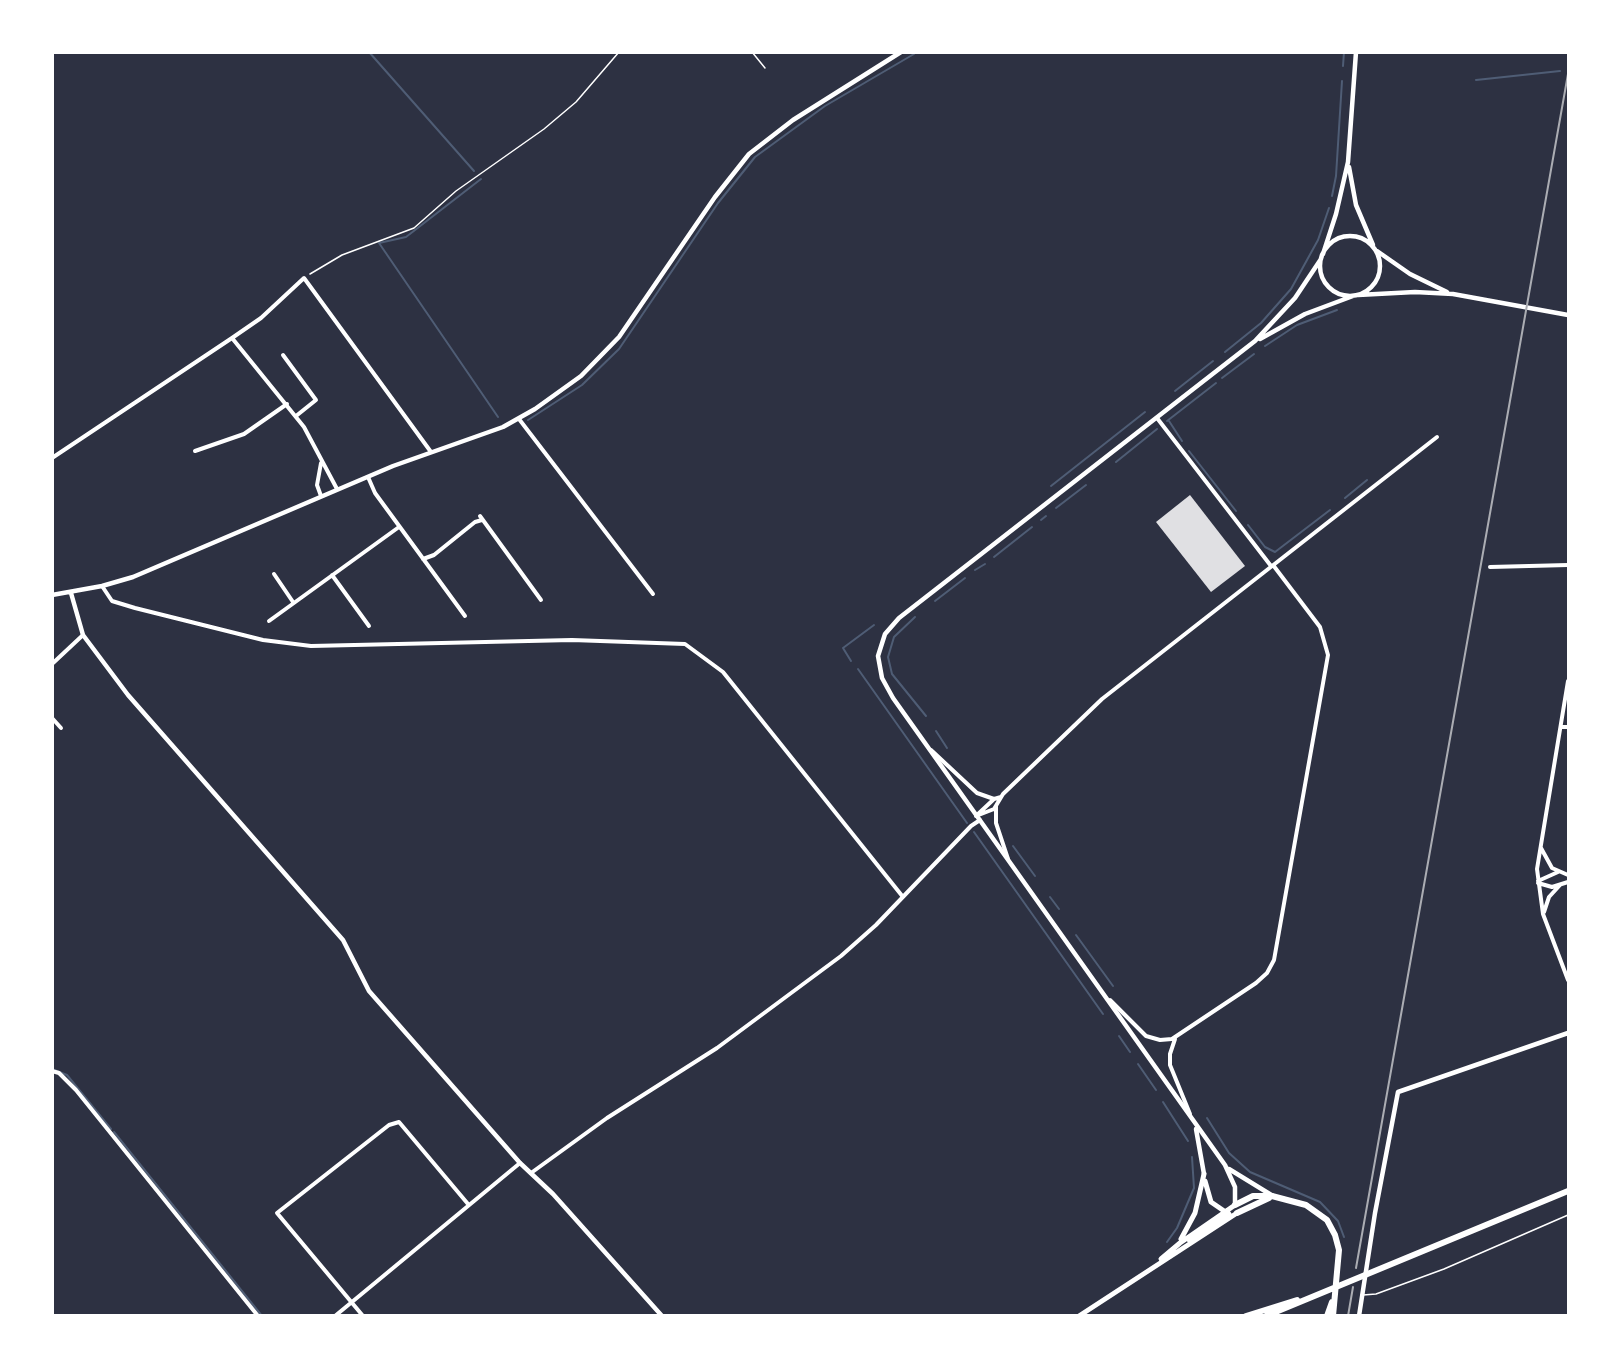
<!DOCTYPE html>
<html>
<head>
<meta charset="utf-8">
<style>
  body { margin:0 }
  #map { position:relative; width:1621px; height:1368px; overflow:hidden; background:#2d3142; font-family:"Fira Sans Condensed",sans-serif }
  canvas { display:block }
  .frame { position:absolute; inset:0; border:54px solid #fff; pointer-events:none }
</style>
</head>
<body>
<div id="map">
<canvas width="1621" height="1368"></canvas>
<div class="frame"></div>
</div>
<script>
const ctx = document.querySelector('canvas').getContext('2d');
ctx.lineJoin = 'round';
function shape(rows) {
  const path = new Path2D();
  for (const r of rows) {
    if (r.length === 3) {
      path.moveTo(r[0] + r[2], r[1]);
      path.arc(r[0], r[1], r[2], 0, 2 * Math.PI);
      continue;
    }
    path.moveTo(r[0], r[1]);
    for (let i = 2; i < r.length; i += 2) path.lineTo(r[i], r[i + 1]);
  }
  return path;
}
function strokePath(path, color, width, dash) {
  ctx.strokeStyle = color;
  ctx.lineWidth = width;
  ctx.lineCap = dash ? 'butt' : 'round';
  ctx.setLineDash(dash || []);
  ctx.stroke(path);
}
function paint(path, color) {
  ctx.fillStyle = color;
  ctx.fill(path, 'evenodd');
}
strokePath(shape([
  [369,52,474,171],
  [1343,66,1344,52],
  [1476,80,1560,71],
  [481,179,406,237,379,243,498,417],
  [1332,196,1336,176,1342,81],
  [1265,346,1297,325,1337,310],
  [1225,352,1261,323,1291,289,1318,240,1329,208],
  [1222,378,1254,354],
  [1175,391,1213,361],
  [528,420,582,385,619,349,718,203,755,157,825,106,914,54],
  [1167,421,1216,383],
  [1169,421,1182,441],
  [1189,451,1236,511],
  [1116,462,1157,429],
  [1051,486,1145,412],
  [1345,498,1367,480],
  [1056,508,1086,485],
  [1041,520,1046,516],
  [1248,525,1265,547,1275,552,1330,510],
  [994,557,1032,527],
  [975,570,985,564],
  [935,601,965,578],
  [915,617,894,637,888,657,892,674,926,716],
  [851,661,843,648,874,625],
  [858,669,967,823],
  [936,731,947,748],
  [974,832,1103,1014],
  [1013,846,1035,876],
  [1050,897,1059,909],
  [1076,935,1113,986],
  [1119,1036,1130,1052],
  [1138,1064,1156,1090],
  [52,1069,67,1075,111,1129],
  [1163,1102,1188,1141],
  [1207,1118,1229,1153,1250,1172,1320,1202,1338,1221,1344,1237],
  [114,1132,262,1316],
  [1167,1242,1177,1228,1194,1188,1192,1157]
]), '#4f5d75', 2);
paint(shape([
  [1190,495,1245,566,1211,592,1156,522]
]), '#e0e0e3');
strokePath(shape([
  [752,52,765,68],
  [310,274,342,255,414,228,456,191,544,129,576,102,619,52]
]), '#fff', 1.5);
strokePath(shape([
  [1363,1295,1376,1294,1444,1269,1568,1215]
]), '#fff', 1.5);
strokePath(shape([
  [232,338,304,427,337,489],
  [283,355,316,400,296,416],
  [1157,418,1271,566],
  [519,419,653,594],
  [195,451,244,434,287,404],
  [52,458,232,338,261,318,304,278,431,452],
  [368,477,375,493,465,616],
  [321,496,317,485,321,463],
  [480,516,541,600],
  [423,559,434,555,475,522,482,520],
  [1490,567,1568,565],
  [274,574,293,602],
  [332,575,369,626],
  [102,586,112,601,135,608,263,640,311,646,572,640,685,644,723,672,903,897],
  [269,621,399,527],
  [52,664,83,635],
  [1568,681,1537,869,1543,914,1568,980],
  [52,718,61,728],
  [1561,727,1568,727],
  [931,750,977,793,994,799,1001,797],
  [996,806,996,823,1008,859],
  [977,815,993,800],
  [976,816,994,809,1003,794,1102,699,1437,437],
  [1541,848,1552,868,1568,875],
  [1538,881,1558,872],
  [1538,883,1552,887,1568,882],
  [1544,912,1549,897,1560,885],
  [1110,1000,1146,1036,1160,1040,1172,1039,1256,983,1267,973,1274,960,1328,655,1320,627,1273,565],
  [1175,1039,1170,1054,1170,1065,1190,1114],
  [52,1071,59,1073,76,1090,258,1316],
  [531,1173,607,1118,717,1048,841,956,876,925,971,826,980,820],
  [335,1316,520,1163],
  [363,1316,277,1213,389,1125,399,1122,468,1204]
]), '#fff', 4);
strokePath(shape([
  [1349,167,1356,205,1373,245],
  [1350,266,30],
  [1377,251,1410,274,1447,292],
  [1323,254,1336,214,1348,162,1356,52],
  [1358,295,1415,292,1453,294,1568,315],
  [1260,339,1305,314,1353,296],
  [71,593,83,635,128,695,343,940,369,991,520,1163,553,1194,662,1316],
  [52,595,102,586,133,577,393,466,503,427,535,409,581,376,619,337,715,197,749,154,793,120,901,52],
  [1196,1129,1204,1174],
  [1229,1169,1273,1196],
  [1235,1205,1235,1187,1225,1165,893,698,882,678,878,656,885,634,899,618,1255,341,1295,298,1321,259],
  [1359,1316,1375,1213,1398,1092,1568,1033]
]), '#fff', 4.5);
strokePath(shape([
  [1205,1181,1211,1202,1227,1213],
  [1181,1239,1195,1213,1204,1174],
  [1189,1240,1229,1214],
  [1161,1259,1180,1243,1235,1205],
  [1079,1316,1237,1213]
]), '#fff', 5);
strokePath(shape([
  [1235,1205,1253,1196,1272,1196,1306,1205,1327,1220,1335,1235,1339,1250,1333,1316],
  [1237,1213,1269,1198],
  [1246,1316,1297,1300],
  [1266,1316,1568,1191],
  [1327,1316,1332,1302]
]), '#fff', 6);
strokePath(shape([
  [1356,1268,1568,74],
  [1348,1316,1353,1287]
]), '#abadb3', 2);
</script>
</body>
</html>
